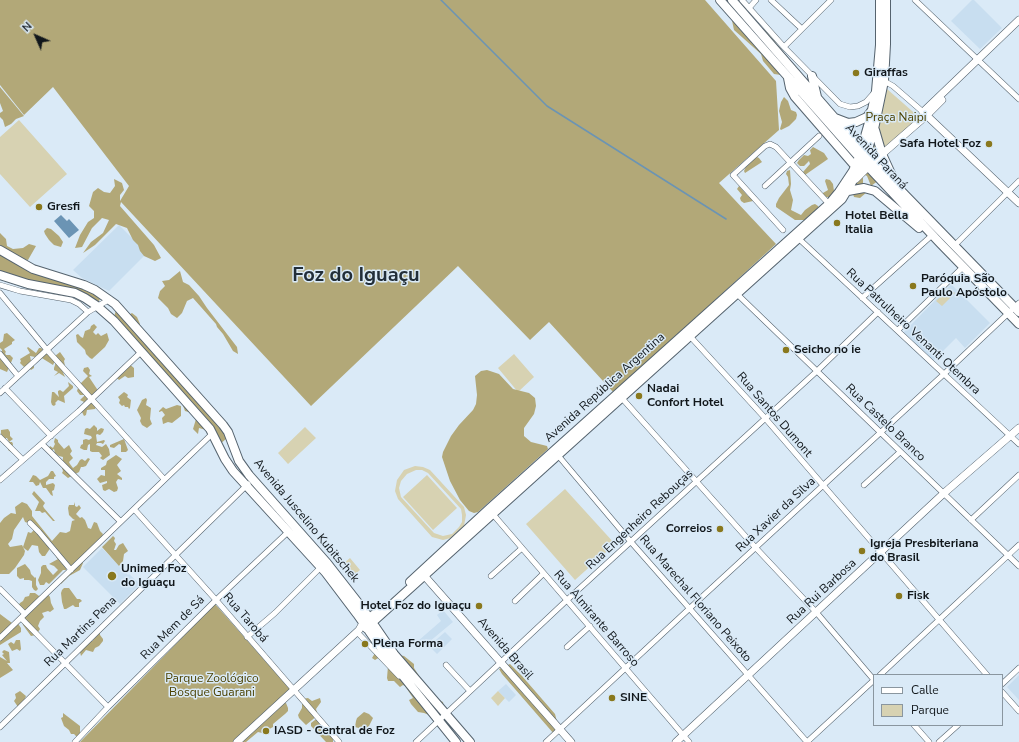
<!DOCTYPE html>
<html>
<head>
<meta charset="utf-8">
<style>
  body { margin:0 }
  #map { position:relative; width:1019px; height:742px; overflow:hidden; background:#daeaf7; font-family:"Nunito Sans",sans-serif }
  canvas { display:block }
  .legend { position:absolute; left:873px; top:674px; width:130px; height:52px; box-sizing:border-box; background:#daeaf7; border:1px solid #8a969f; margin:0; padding:5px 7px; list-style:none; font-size:12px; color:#11171b }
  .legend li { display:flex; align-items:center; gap:8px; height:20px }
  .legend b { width:20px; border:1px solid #8a969f }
  .north { position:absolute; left:16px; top:16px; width:40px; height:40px; -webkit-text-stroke:3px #daeaf7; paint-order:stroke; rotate:315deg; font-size:11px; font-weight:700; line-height:16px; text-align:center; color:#11171b }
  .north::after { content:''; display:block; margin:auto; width:14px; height:18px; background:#11171b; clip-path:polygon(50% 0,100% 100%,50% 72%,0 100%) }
</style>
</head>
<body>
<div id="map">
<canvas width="1019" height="742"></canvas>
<ul class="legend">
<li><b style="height:5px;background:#fff"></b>Calle</li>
<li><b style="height:11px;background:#d7d2b2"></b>Parque</li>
</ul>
<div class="north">N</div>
</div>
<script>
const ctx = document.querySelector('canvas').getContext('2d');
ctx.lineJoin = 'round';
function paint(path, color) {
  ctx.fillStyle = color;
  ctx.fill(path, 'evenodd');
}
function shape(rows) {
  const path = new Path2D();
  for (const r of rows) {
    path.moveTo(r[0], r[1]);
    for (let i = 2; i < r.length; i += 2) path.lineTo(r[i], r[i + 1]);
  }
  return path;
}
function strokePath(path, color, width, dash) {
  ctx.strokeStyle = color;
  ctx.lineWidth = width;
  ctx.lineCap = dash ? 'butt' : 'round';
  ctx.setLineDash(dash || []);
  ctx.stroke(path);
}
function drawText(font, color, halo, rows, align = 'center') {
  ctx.font = font + ' "Nunito Sans",sans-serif';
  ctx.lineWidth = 3;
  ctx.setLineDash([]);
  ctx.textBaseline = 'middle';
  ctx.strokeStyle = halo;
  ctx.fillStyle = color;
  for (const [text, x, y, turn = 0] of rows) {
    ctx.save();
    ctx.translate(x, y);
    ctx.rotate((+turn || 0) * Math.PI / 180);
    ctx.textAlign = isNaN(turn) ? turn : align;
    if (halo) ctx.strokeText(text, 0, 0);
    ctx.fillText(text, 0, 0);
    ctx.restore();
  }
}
paint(shape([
  [972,0,974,0,1002,28,980,49,951,21],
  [119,225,147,253,109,291,82,278,73,270],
  [951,284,990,323,965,348,956,338,933,361,903,333],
  [102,548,128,575,129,574,140,584,120,604,83,567],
  [443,610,453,622,423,647,418,641,441,621,437,615],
  [445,632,452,639,437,654,429,646],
  [1019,675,1019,700,1007,687],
  [506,684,516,695,509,702,498,691]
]), '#c8def0');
paint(shape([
  [887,89,920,118,875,158,870,154],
  [19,120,67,174,30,207,0,174,0,137],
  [949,288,955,293,942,306,936,301],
  [514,354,534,377,518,392,498,368],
  [305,427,316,438,288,464,278,453],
  [415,466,423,467,430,470,464,507,466,515,464,526,454,537,443,540,432,537,398,499,395,491,397,480,404,470],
  [416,470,422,470,428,473,461,509,462,515,462,522,459,527,452,534,443,536,434,533,401,497,399,488,401,481,407,474],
  [427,475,457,508,433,530,403,497],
  [565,489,615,544,575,580,526,524],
  [350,558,360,570,353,576,343,564],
  [498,691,505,698,498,706,491,698]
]), '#d7d2b2');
paint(shape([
  [0,0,705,0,776,81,779,130,719,183,776,244,614,393,549,322,530,340,458,266,311,406,121,202,120,206,154,245,161,258,155,261,144,256,140,251,138,245,133,240,127,228,116,224,95,245,83,253,91,242,103,233,109,220,102,218,92,228,82,247,75,248,80,235,88,222,94,218,94,211,89,206,93,192,98,188,104,192,110,193,115,186,114,179,122,183,124,190,120,195,120,201,129,186,53,87,24,115,0,85],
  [735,1,742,3,754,21,765,30,802,74,808,87,804,92,785,81,781,75,774,74,763,61,761,54,734,30,731,16,738,16,735,8],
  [0,87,24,116,16,119,11,124,5,127,3,120,0,117,0,113,3,111,0,103],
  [784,97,788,101,791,110,796,112,797,115,796,119,789,126,781,130,780,129,782,122,779,111,781,102],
  [813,147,824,153,828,159,805,175,803,172,810,164,809,161,804,166,800,166,797,163,799,160,804,155,808,156,811,154,810,150],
  [757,157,759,158,762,162,745,173,744,171,747,164],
  [790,170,791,184,790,190,793,200,791,210,801,215,805,210,812,205,815,204,818,206,820,210,805,220,795,220,776,207,776,204,779,198,789,185,788,177,786,174,787,171],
  [869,171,879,180,871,186,867,176,865,175,863,176,863,185,867,192,860,198,854,197,853,194,854,183,864,173],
  [826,179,830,180,833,184,834,191,836,192,830,197,824,197,823,195,823,193,828,190,825,181],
  [739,186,748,196,751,198,753,201,744,203,741,201,740,198,742,195,737,189],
  [47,228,51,229,59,236,63,242,61,247,54,245,49,240,45,234,44,231],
  [0,233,6,239,7,246,13,249,23,248,29,244,36,246,28,260,14,258,73,283,101,297,99,301,96,302,70,296,60,295,53,293,45,283,42,282,34,281,28,282,0,272],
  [180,271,183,282,189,285,199,296,207,308,237,347,238,354,233,351,223,334,217,327,216,324,193,298,187,301,182,313,177,318,171,314,168,308,158,298,160,291,165,286,162,281,169,280],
  [116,310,127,316,132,313,137,317,140,324,137,329,229,431,226,439,220,444,210,431,199,428,198,434,193,429,196,419,192,413,185,411,182,403,114,317],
  [94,324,97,327,93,332,96,335,98,333,101,336,107,333,109,340,105,347,92,359,90,358,86,354,85,350,77,342,76,335,78,334,81,337,83,338,85,331,90,329,91,326],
  [7,333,15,340,12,342,12,344,4,349,6,352,5,353,6,355,10,355,13,358,7,372,0,369,0,353,2,353,2,350,0,348,0,343,3,341,4,334],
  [28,347,36,353,39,348,41,348,55,361,53,365,37,355,35,357,30,356,31,361,30,362,34,363,34,368,31,370,29,368,28,365,24,367,20,363,21,361,20,359,30,353,27,348],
  [60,352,65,359,64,361,65,366,62,370,65,377,59,373,54,376,58,372,54,370,54,368,56,362,55,356],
  [128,363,134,368,134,377,128,378,125,376,119,380,117,378],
  [88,367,90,370,89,374,92,376,89,377,97,389,98,393,90,401,96,407,95,409,87,410,86,415,84,416,80,408,84,402,80,400,85,395,80,395,77,391,79,385,88,376,83,371,84,368],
  [487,370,499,374,513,389,529,393,535,398,536,406,534,414,524,428,524,436,531,442,547,446,548,449,478,512,474,513,469,511,460,500,450,481,442,457,443,452,451,436,459,425,473,410,476,404,477,395,475,376,481,371],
  [68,382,73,386,73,388,64,396,65,403,58,400,55,403,56,404,54,406,52,405,51,402,52,392,54,392,59,397,58,393,58,391,60,390,63,392,69,386],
  [124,392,127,394,128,395,127,397,131,400,130,408,129,409,128,407,125,407,124,405,122,406,119,403,120,400,118,397],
  [146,398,147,400,146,405,151,408,150,419,152,424,147,428,142,425,140,421,141,418,137,410,142,400],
  [177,405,181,406,181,416,172,423,168,422,163,424,162,418,165,415,162,411,159,412,159,411,163,407,166,409],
  [94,425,97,428,97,431,101,428,104,429,103,432,100,435,97,434,96,435,97,442,104,440,105,441,103,444,101,443,97,443,96,445,102,447,106,444,109,449,110,455,103,460,100,458,102,456,99,452,92,452,90,451,90,444,88,445,87,450,84,450,80,448,81,445,83,444,83,440,86,439,89,440,92,438,91,436,84,434,85,429,87,428,90,429],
  [8,429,10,432,10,436,13,439,9,442,12,442,13,444,11,452,8,450,9,447,6,442,9,442,7,438,6,438,4,443,3,443,0,441,2,435,1,434,1,430],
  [55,438,58,440,58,442,64,449,69,445,72,451,70,454,73,458,69,462,70,464,73,468,77,465,80,460,82,459,85,461,88,458,90,459,86,466,83,467,81,467,79,472,68,478,62,473,63,471,62,468,63,457,59,456,55,453,54,449,51,451,48,449,50,446,53,448,55,444,54,442],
  [124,439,128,450,126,452,121,452,121,445,119,444,114,448,110,447,110,445],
  [116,455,122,459,117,465,121,471,117,474,122,478,122,480,118,479,116,482,118,488,117,491,114,492,109,489,105,491,103,490,102,485,107,483,107,481,100,483,97,479,101,475,105,476,105,470,101,470,101,468,106,465,107,461],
  [51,471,53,471,56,476,54,477,54,479,49,479,46,482,46,485,53,483,55,485,54,490,52,491,53,496,51,495,46,488,43,488,40,482,39,485,36,486,33,482,29,482,33,475,36,476,40,480,48,476],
  [34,491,45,503,43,506,44,508,55,521,53,521,45,512,42,513,40,511,35,511,39,502,32,494],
  [22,502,27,504,32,511,32,516,52,541,60,532,66,533,70,531,72,521,75,520,73,519,69,515,68,508,69,505,74,505,75,502,75,506,77,507,79,505,81,508,76,514,80,518,82,517,85,520,88,528,91,529,94,522,97,523,100,531,103,534,101,539,83,559,83,563,80,570,69,576,61,584,60,579,71,568,66,568,66,570,63,570,49,584,46,582,44,585,40,585,38,580,41,573,41,567,43,565,46,565,47,568,53,575,58,570,54,566,49,564,58,559,56,557,57,552,51,547,45,556,42,556,39,552,38,546,32,545,28,551,25,549,23,547,28,532,31,533,35,529,28,523,25,522,23,517,14,530,12,539,8,544,10,547,22,545,25,551,24,555,15,568,9,574,0,574,0,523,4,518,11,513,16,514,15,507],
  [113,536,115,538,114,541,116,544,114,550,116,550,119,545,123,543,128,551,124,554,123,561,119,566,102,547],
  [25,564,30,570,31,574,35,578,36,577,36,585,38,589,36,591,34,590,32,587,32,581,29,580,24,580,24,578,20,579,17,576,17,568],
  [64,588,69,588,77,599,80,599,82,601,79,603,79,607,75,607,73,605,66,609,64,609,62,602,61,593,62,590],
  [30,593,35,593,39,596,47,593,50,597,51,603,54,609,50,612,48,611,42,613,44,617,40,621,38,626,40,629,36,635,31,636,23,625,22,622,25,617,18,606,20,603,23,601,25,597,29,596],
  [215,604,290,689,280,702,286,703,288,708,288,711,285,714,273,724,273,727,262,733,258,732,246,742,80,742],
  [0,614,12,623,17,622,21,628,21,632,0,645],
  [100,632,100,635,103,639,103,641,99,646,95,648,93,652,86,650,81,656,80,652,91,641,93,641,93,640],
  [16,640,20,640,21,649,20,651,17,649,12,651,8,644,11,642,14,644],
  [374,644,398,655,404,656,414,664,414,668,427,688,430,690,433,698,443,702,446,721,444,723,436,724,429,715,424,713,418,712,411,704,409,700,413,698,405,686,403,685,400,687,394,681,388,681,387,678,388,666,380,657,375,660,372,658,375,653],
  [4,650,9,652,10,663,7,663,13,670,0,678,0,657,7,661,2,655,4,654,2,652],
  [510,664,522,676,555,714,559,729,554,734,502,674,499,669],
  [20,691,26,696,22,705,18,707,14,701,16,698,15,694],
  [308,698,312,701,320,698,321,702,316,709,318,715,306,725,299,718,298,715,302,708,302,699],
  [364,712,369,714,373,718,369,726,365,729,362,729,355,727,356,721,357,718],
  [63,713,80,726,80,734,77,737,74,734,71,734,69,730,64,726,61,718,63,717],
  [315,720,318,720,326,728,325,731,325,735,330,734,333,739,333,742,326,742,311,726,311,723]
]), '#b2a878');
paint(shape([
  [61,215,67,221,69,219,79,230,69,238,54,221]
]), '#6b94b4');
strokePath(shape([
  [441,0,547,106,726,219]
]), '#6b94b4', 1.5);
const street = shape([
  [742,0,784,47,840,104,850,107,858,106,866,102,874,93],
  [771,0,802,29],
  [915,0,1019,99],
  [749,8,756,0],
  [784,47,831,0],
  [884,81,893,86,923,112],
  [765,186,819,136],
  [783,230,733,175,765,146,770,144,776,147,829,204],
  [797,237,1019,444],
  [955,245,1019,181],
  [0,285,20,291,71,300,79,304,88,312],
  [0,293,47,350,164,479],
  [737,294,1019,566],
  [862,298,930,237],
  [898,330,963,267],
  [688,334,765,418,987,675],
  [0,354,18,376],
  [5,388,51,436],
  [0,393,88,312,110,299],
  [620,396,755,547,816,612,874,680],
  [0,437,23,460],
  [42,444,120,521],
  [556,453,631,542,807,742],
  [0,480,79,411,141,352],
  [864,485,900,452],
  [134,509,216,600,339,742],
  [491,512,689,742],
  [971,520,1019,475],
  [30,523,39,532,71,570],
  [491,576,522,548],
  [0,589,25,614],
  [515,601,543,574],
  [21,618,108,707],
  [357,632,399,676],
  [247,637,275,613,320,568],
  [0,638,213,433],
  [567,647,590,626],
  [446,665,470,691],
  [880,675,1019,545],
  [1002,684,1019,668],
  [1002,692,1019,711],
  [914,725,929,742],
  [0,727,248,484],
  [75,742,108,707,216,600,288,532],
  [416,742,567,600,817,371,878,312],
  [546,742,690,608,944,374,1019,303],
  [807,742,874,680],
  [939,742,958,725]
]);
const secondary = shape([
  [1019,20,923,112,1019,203],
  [856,179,873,162,927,115,942,100],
  [421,572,571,742],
  [237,742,359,630,363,623],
  [676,742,943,494,1019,428]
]);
const primary = shape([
  [720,0,859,157,940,243,1019,324],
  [732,0,873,162,1019,312],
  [812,76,817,97],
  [788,78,790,88,795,97,855,166],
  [835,118,848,123,856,122,867,117,872,110],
  [875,130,882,154,893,178],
  [848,191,864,188,875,191,919,228],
  [0,250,33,269,84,285,95,290,115,304,223,425,228,432,239,461,249,475,327,563,363,609,394,654,470,742],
  [0,275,28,284,75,293,85,298,97,306,114,321,210,429,225,459,233,471,326,573,357,614,383,651,456,742],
  [410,582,489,509,829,204,839,192,853,171,859,157,870,119,876,91,880,45,880,0],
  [363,623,381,609],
  [366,628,842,199,864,162,874,129,884,81,886,44,886,0]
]);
strokePath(street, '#55636e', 6);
strokePath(secondary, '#55636e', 8);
strokePath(primary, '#55636e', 10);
strokePath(street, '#fff', 5);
strokePath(secondary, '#fff', 7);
strokePath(primary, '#fff', 8);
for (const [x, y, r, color] of [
  [856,73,4,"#89781d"],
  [989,144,4,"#89781d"],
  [39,207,4,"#89781d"],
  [837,223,4,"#89781d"],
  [913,286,4,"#89781d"],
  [786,350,4,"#89781d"],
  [639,396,4,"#89781d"],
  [720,529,4,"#89781d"],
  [862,551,4,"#89781d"],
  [112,576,5,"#89781d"],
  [899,596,4,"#89781d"],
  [479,606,4,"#89781d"],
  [365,644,4,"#89781d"],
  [612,698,4,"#89781d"],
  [266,731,4,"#89781d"]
]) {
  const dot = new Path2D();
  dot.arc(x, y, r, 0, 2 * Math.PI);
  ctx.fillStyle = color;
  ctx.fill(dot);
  strokePath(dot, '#daeaf7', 1.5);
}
drawText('bold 12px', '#11171b', '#daeaf7', [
  ["Giraffas",864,73],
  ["Safa Hotel Foz",981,144,"right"],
  ["Gresfi",47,207],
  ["Hotel Bella",845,216],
  ["Italia",845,230],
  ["Paróquia São",921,279],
  ["Paulo Apóstolo",921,293],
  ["Seicho no ie",794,350],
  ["Nadai",647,389],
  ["Confort Hotel",647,403],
  ["Correios",712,529,"right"],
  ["Igreja Presbiteriana",870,544],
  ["do Brasil",870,558],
  ["Unimed Foz",121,569],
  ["do Iguaçu",121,583],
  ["Fisk",907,596],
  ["Hotel Foz do Iguaçu",471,606,"right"],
  ["Plena Forma",373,644],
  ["SINE",620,698],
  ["IASD - Central de Foz",274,731]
], 'left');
drawText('12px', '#4b4101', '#daeaf7', [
  ["Praça Naipi",896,118],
  ["Parque Zoológico",212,679],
  ["Bosque Guarani",212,693]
]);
drawText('12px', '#11171b', '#daeaf7', [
  ["Avenida Paraná",876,157,47],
  ["Rua Patrulheiro Venanti Otembra",913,332,43],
  ["Avenida República Argentina",605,388,-42],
  ["Rua Santos Dumont",774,415,49],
  ["Rua Castelo Branco",885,423,44],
  ["Rua Xavier da Silva",776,515,-43],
  ["Rua Engenheiro Rebouças",640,520,-43],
  ["Avenida Juscelino Kubitschek",306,521,50],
  ["Rua Rui Barbosa",822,592,-43],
  ["Rua Marechal Floriano Peixoto",695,599,49],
  ["Rua Tarobá",245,618,49],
  ["Rua Almirante Barroso",596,619,49],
  ["Rua Mem de Sá",173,628,-45],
  ["Rua Martins Pena",81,632,-44],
  ["Avenida Brasil",505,649,49]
]);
drawText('bold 20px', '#222e38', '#daeaf7', [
  ["Foz do Iguaçu",356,276]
]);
</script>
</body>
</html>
